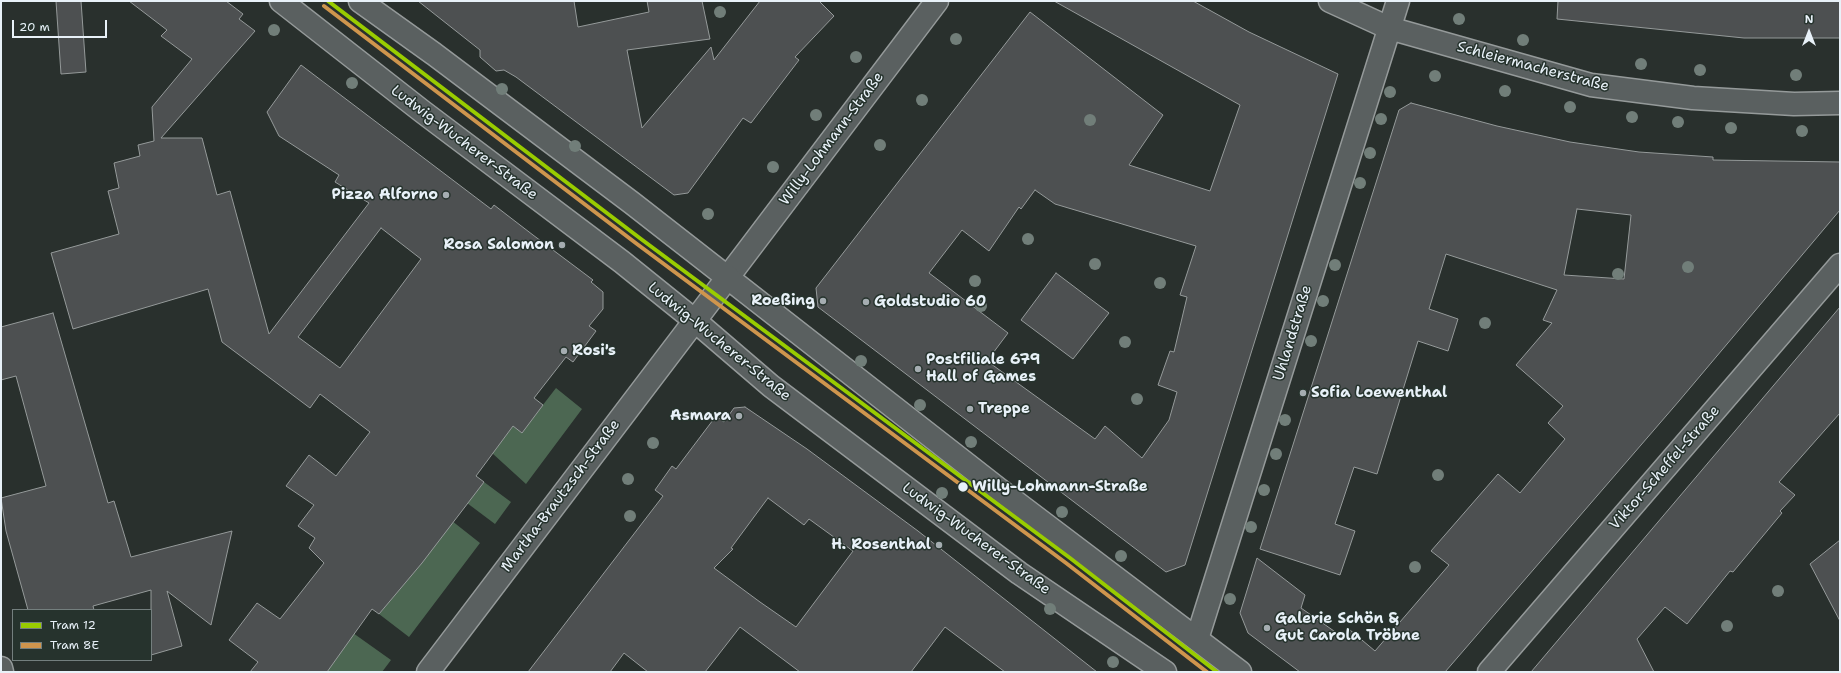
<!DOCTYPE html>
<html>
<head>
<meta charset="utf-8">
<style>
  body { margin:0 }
  #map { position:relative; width:1841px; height:673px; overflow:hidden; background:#29302d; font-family:"Shantell Sans",sans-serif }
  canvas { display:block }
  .frame { position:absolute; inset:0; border:2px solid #e8f1f8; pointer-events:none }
  .legend { position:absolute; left:12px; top:609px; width:140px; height:52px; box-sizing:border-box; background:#26332d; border:1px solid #747f7e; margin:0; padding:5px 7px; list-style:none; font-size:12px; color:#e8f1f8 }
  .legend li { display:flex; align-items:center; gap:8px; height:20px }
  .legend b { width:20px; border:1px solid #747f7e }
  .north { position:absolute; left:1789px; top:12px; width:40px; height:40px; -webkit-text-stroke:3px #26332d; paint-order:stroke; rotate:0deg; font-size:11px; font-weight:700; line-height:16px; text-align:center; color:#e8f1f8 }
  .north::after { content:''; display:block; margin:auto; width:14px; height:18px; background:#e8f1f8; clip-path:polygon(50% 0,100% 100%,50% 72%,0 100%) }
  .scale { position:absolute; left:12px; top:20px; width:95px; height:18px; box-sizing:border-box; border:2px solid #e8f1f8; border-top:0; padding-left:5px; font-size:12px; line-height:14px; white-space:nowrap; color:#e8f1f8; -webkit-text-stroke:3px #26332d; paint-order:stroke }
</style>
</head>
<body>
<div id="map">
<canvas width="1841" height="673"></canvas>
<div class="frame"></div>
<ul class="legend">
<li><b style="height:5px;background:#9c0"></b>Tram 12</li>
<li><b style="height:5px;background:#cf954d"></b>Tram 8E</li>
</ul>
<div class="north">N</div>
<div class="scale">20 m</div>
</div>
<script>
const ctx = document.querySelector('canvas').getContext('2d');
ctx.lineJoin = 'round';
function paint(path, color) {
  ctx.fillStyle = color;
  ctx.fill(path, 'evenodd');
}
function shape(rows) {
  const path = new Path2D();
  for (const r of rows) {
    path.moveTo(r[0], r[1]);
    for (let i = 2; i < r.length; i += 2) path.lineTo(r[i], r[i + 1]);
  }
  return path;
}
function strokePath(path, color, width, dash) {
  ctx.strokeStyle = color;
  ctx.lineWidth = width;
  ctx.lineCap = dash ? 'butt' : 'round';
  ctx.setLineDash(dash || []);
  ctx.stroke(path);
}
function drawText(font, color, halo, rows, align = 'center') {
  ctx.font = font + ' "Shantell Sans",sans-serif';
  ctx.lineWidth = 3;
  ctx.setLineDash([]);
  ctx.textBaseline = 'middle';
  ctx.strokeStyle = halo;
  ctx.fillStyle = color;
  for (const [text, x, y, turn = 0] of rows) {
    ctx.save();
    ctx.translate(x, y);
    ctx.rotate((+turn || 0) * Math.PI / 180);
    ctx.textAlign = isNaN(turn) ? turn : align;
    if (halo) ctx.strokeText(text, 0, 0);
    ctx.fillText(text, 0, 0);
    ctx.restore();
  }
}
paint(shape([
  [556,388,582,409,526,484,492,453,513,426,522,432],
  [484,482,511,502,495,524,467,503],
  [447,517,480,543,409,637,379,614,395,594],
  [353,633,391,660,382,672,326,672]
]), '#4c6752');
const building = shape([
  [56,1,81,1,86,72,61,74,56,1],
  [129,1,226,1,243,14,239,19,255,31,161,138,202,138,217,195,230,191,269,334,369,203,335,182,339,175,279,136,267,112,301,65,491,209,494,205,533,235,593,280,591,282,603,292,603,309,589,326,596,331,573,362,566,357,534,398,543,405,522,433,513,426,476,476,484,482,422,563,379,614,372,609,327,672,250,672,258,662,229,640,257,603,280,619,324,563,309,548,315,538,298,526,314,505,286,486,309,455,336,476,370,432,320,394,310,408,222,342,208,289,73,329,51,253,119,234,108,191,119,188,114,163,140,156,138,145,154,141,152,107,192,59,161,36,167,30,129,1],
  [381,228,421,259,340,368,298,337,381,228],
  [418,1,574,1,578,27,649,12,647,1,702,1,710,39,627,50,642,128,711,47,714,60,760,1,819,1,834,16,795,57,799,60,751,123,743,118,688,193,674,195,516,77,504,70,496,71,480,57,480,50,418,1],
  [1054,1,1193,1,1249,32,1338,74,1185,565,1166,572,818,307,816,288,1030,12,1163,115,1129,165,1210,191,1240,105,1054,1],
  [1035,190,1055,204,1196,246,1180,295,1187,297,1174,352,1170,351,1158,385,1177,392,1169,420,1142,458,1105,426,1095,439,987,361,1008,333,929,273,962,230,989,251,1019,207,1021,209,1035,190],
  [1558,1,1840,1,1840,38,1744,38,1557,19,1558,1],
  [1411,103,1497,126,1570,142,1639,152,1713,157,1713,160,1840,162,1840,210,1679,401,1445,672,1300,672,1248,633,1240,613,1257,558,1305,595,1301,608,1344,638,1350,630,1375,651,1449,565,1431,551,1498,474,1520,493,1565,439,1548,423,1563,406,1516,365,1552,323,1543,320,1557,290,1446,254,1429,309,1458,319,1448,351,1418,341,1377,474,1354,467,1335,524,1355,531,1340,575,1260,549,1399,110,1411,103],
  [1577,209,1631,215,1624,279,1564,275,1577,209],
  [1056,273,1109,313,1073,359,1021,320,1056,273],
  [1840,307,1840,413,1779,482,1795,495,1780,511,1782,513,1733,572,1730,571,1687,624,1665,607,1637,639,1654,672,1531,672,1840,307],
  [53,313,108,503,114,501,131,557,232,531,211,625,167,591,182,646,151,655,151,590,93,606,94,610,28,610,6,531,1,498,46,486,16,376,1,380,1,327,53,313],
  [745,407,807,449,918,531,1097,672,1005,672,945,627,911,672,800,672,740,627,705,672,648,672,624,653,610,672,528,672,663,496,655,490,672,466,676,469,716,416,724,422,734,408,745,407],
  [768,498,804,525,809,519,853,551,796,627,760,602,714,568,733,549,731,548,768,498],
  [1840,540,1840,621,1810,564,1840,540]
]);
paint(building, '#4d5051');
strokePath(building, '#959a9a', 1);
const minor = shape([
  [1330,1,1389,28,1591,85,1693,98,1794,104,1840,103],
  [728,277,937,1],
  [1197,639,1398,1],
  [1,668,2,672],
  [1489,672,1840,265]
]);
const tertiary = shape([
  [281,1,423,112,622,262,694,320,771,386,1019,573,1165,672],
  [360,1,434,54,632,203,1001,491,1240,672],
  [428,672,728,277]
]);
strokePath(minor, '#959a9a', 25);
strokePath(tertiary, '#959a9a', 25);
strokePath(minor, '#5a6060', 22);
strokePath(tertiary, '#5a6060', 22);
strokePath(shape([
  [328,1,641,239,1070,558,1217,672]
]), '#9c0', 4);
strokePath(shape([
  [324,6,637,244,1066,563,1207,672]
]), '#cf954d', 4);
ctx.fillStyle = '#717e79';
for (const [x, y] of [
  [720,12],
  [1459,19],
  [274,30],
  [956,39],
  [1523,40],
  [856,57],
  [1641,64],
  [1700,70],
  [1796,75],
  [1435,76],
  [352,83],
  [502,89],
  [1505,91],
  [1390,92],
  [922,100],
  [1570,107],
  [816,115],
  [1632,117],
  [1381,119],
  [1090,120],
  [1678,122],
  [1731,128],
  [1802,131],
  [880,145],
  [575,146],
  [1370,153],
  [773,167],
  [1360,183],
  [708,214],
  [1028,239],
  [1095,264],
  [1335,265],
  [1688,267],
  [1618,274],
  [975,281],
  [1160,283],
  [1323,301],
  [981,306],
  [1485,323],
  [1311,341],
  [1125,342],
  [861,361],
  [1137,399],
  [920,405],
  [1285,420],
  [971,442],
  [653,443],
  [1276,454],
  [1438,475],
  [628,479],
  [1264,490],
  [942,493],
  [1062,512],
  [630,516],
  [1251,527],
  [1121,556],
  [1415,567],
  [1778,591],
  [1230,599],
  [1050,609],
  [1727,626],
  [1113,662]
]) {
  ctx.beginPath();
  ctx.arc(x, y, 6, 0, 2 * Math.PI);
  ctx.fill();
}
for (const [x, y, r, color] of [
  [446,195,4,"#a5adb1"],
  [562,245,4,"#a5adb1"],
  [823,301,4,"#a5adb1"],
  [866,302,4,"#a5adb1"],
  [564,351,4,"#a5adb1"],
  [918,369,4,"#a5adb1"],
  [1303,393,4,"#a5adb1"],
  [970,409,4,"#a5adb1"],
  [739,416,4,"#a5adb1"],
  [963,487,5.5,"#e8f1f8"],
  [939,545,4,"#a5adb1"],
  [1267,628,4,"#a5adb1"]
]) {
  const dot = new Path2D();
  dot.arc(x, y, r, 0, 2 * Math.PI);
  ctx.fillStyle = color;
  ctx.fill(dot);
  strokePath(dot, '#26332d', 1.5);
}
drawText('15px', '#e8f1f8', '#26332d', [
  ["Schleiermacherstraße",1533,67,15],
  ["Willy-Lohmann-Straße",832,139,-53],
  ["Ludwig-Wucherer-Straße",464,143,37],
  ["Uhlandstraße",1293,333,-73],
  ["Ludwig-Wucherer-Straße",719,342,39],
  ["Viktor-Scheffel-Straße",1665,468,-49],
  ["Martha-Brautzsch-Straße",561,496,-53],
  ["Ludwig-Wucherer-Straße",976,539,36]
]);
drawText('bold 15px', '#e8f1f8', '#26332d', [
  ["Pizza Alforno",438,195,"right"],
  ["Rosa Salomon",554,245,"right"],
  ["Roeßing",815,301,"right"],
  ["Goldstudio 60",874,302],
  ["Rosi's",572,351],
  ["Postfiliale 679",926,360],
  ["Hall of Games",926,377],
  ["Sofia Loewenthal",1311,393],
  ["Treppe",978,409],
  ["Asmara",731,416,"right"],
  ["H. Rosenthal",931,545,"right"],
  ["Galerie Schön &",1275,619],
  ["Gut Carola Tröbne",1275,636]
], 'left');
drawText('bold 15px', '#e8f1f8', '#26332d', [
  ["Willy-Lohmann-Straße",972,487]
], 'left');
</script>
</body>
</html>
